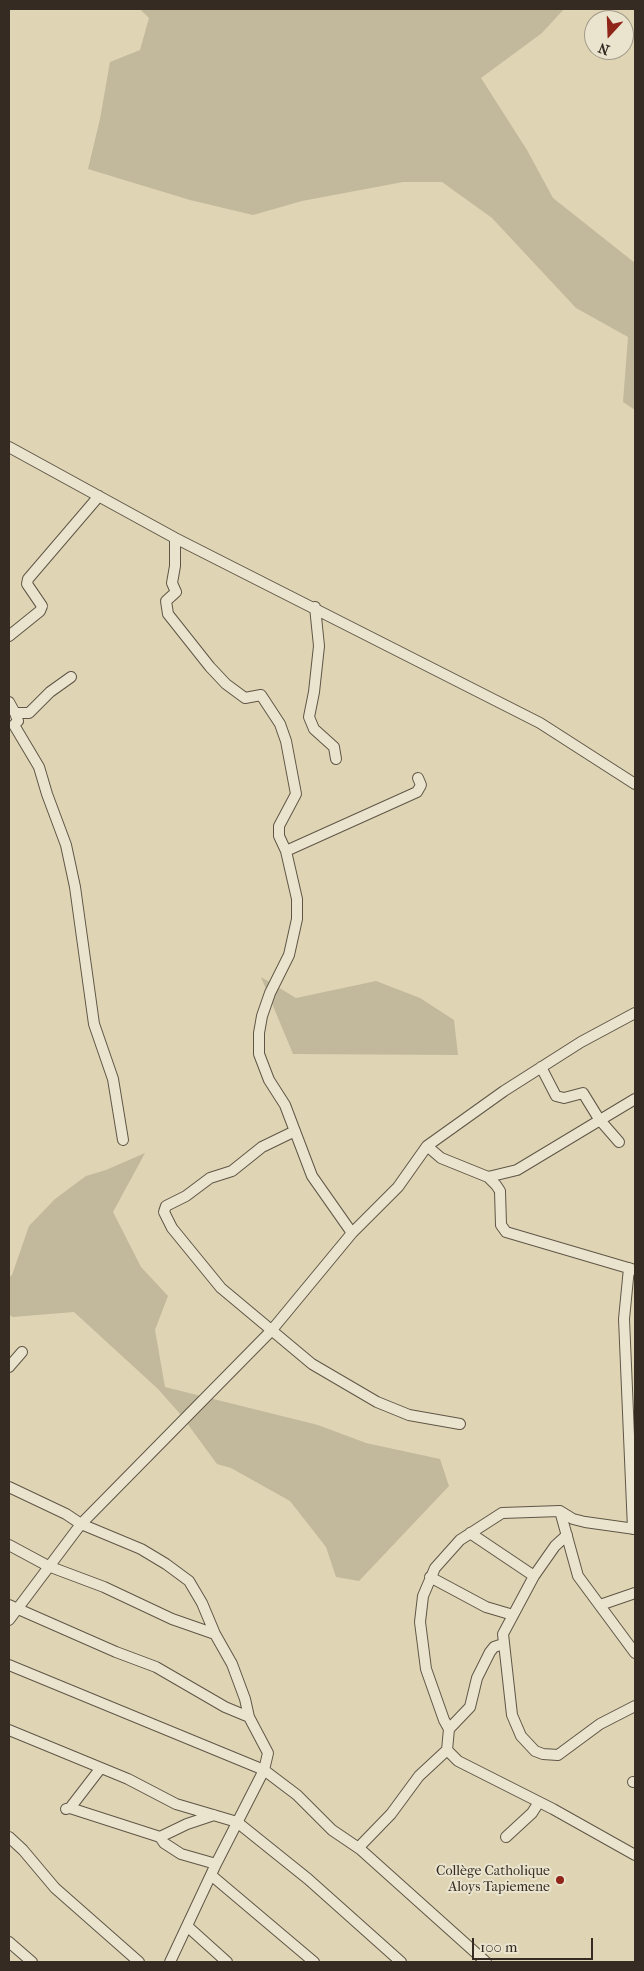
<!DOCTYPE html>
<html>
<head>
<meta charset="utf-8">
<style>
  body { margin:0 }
  #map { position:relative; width:644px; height:1971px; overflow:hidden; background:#dfd5b4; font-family:"IM FELL French Canon",serif }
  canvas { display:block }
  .frame { position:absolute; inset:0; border:10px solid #352b23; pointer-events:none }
  .north { position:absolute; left:584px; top:10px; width:50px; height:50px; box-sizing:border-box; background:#eae4ce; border:1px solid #a29a8a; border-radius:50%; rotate:200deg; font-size:14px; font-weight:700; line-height:20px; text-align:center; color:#352b23 }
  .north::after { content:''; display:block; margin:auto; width:18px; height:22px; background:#8f2418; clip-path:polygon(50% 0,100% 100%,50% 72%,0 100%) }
  .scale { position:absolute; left:472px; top:1938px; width:121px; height:22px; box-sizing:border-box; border:2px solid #352b23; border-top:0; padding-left:6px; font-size:15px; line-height:18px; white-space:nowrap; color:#352b23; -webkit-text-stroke:4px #eae4ce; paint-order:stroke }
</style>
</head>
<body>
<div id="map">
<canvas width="644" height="1971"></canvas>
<div class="frame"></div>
<div class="north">N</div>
<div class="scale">100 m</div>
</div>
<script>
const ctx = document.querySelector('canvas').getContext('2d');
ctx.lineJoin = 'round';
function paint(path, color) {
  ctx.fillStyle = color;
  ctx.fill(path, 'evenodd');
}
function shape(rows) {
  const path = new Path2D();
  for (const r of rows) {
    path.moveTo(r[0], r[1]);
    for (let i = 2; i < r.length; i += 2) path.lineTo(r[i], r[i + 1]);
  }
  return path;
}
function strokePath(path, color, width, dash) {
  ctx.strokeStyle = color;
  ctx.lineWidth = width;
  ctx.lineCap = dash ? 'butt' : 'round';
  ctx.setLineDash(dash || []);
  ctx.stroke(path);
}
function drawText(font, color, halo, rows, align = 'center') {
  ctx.font = font + ' "IM FELL French Canon",serif';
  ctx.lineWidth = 4;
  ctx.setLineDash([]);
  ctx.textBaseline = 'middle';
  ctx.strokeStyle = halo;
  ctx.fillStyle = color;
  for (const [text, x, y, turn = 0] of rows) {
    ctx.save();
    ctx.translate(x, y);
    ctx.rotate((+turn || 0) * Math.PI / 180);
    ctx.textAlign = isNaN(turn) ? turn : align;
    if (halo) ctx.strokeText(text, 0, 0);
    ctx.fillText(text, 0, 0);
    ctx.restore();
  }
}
paint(shape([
  [140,9,564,9,542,33,481,78,527,150,553,198,635,263,635,410,623,402,628,337,576,308,492,218,442,182,403,182,302,201,253,215,190,200,88,169,100,119,110,62,140,50,149,18],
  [261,977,296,998,376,981,420,998,454,1020,458,1055,293,1054],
  [145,1153,113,1212,141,1267,168,1296,155,1330,165,1387,318,1425,366,1443,440,1459,449,1486,359,1581,336,1577,326,1547,290,1501,231,1468,217,1464,181,1415,158,1389,74,1312,13,1317,9,1315,9,1277,12,1275,29,1226,55,1199,86,1176,106,1170]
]), '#c2b89b');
const minor = shape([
  [9,447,175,538,540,723,635,784],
  [175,538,175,566,172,583,176,592,166,601,168,614,210,667,226,684,245,698,261,695,280,724,286,741,296,794,279,826,279,836,286,851,297,899,297,919,289,955,270,993,262,1016,259,1033,259,1054,269,1080,285,1105,312,1176,352,1233],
  [315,607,319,646,314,692,309,717,314,729,334,747,336,759],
  [9,636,40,611,42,606,27,584,28,579,99,496],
  [71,677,50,692,29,713,15,713,18,721,14,725,39,767,47,794,66,845,75,887,94,1024,113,1079,123,1140],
  [9,702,15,713],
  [286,851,417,792,421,785,418,778],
  [541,1067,556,1096,564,1098,583,1093,599,1119,619,1142],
  [295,1131,262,1147,232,1171,210,1178,186,1196,166,1206,164,1212,172,1228,221,1288,312,1364,377,1402,409,1415,460,1424],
  [427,1146,441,1158,488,1177,496,1185,500,1191,501,1225,506,1232,635,1270],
  [488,1177,517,1170,635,1099],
  [629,1268,624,1319,633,1529],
  [9,1367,22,1352],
  [9,1487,66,1514,81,1524,141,1549,166,1564,189,1581,202,1603,215,1634,232,1664,245,1699,249,1717,268,1753,264,1770,216,1864,170,1962],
  [560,1511,578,1576,635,1653],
  [635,1529,585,1522,573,1519,560,1511,502,1513,460,1540,435,1568,423,1596,420,1622,426,1669,444,1720,449,1729,447,1750,458,1761,553,1809,635,1855],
  [470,1533,534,1576],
  [567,1535,555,1546,534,1576,503,1634,512,1715,521,1736,535,1751,543,1754,558,1755,600,1724,635,1706],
  [9,1545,48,1566,104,1587,172,1619,215,1634],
  [430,1577,486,1607,513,1615],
  [9,1605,116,1652,156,1667,225,1707,249,1717],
  [600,1605,635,1593],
  [9,1620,81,1524,271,1331,352,1233,398,1187,427,1146,504,1091,581,1042,635,1013],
  [9,1665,264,1770,297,1795,332,1830,360,1849,486,1962],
  [449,1729,470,1707,477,1678,490,1652,494,1647,503,1644],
  [9,1730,128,1779,176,1804,237,1822,308,1879,401,1962],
  [633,1782,635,1782],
  [70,1808,100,1769],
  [66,1809,70,1808,160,1837,187,1824,214,1815],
  [9,1837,23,1850,55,1888,139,1962],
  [160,1837,164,1843,181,1854,216,1864],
  [506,1837,532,1813,539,1802],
  [360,1849,361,1845,391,1814,419,1776,447,1750],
  [211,1875,314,1962],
  [187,1926,227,1962],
  [9,1942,32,1962]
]);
strokePath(minor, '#605647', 12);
strokePath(minor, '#eae4ce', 10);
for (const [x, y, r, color] of [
  [560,1880,5,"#8f2418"]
]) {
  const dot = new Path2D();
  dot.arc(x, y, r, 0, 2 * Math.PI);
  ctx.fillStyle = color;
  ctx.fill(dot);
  strokePath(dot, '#eae4ce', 2);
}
drawText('14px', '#352b23', '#eae4ce', [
  ["Collège Catholique",550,1872],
  ["Aloys Tapiemene",550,1888]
], 'right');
</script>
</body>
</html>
